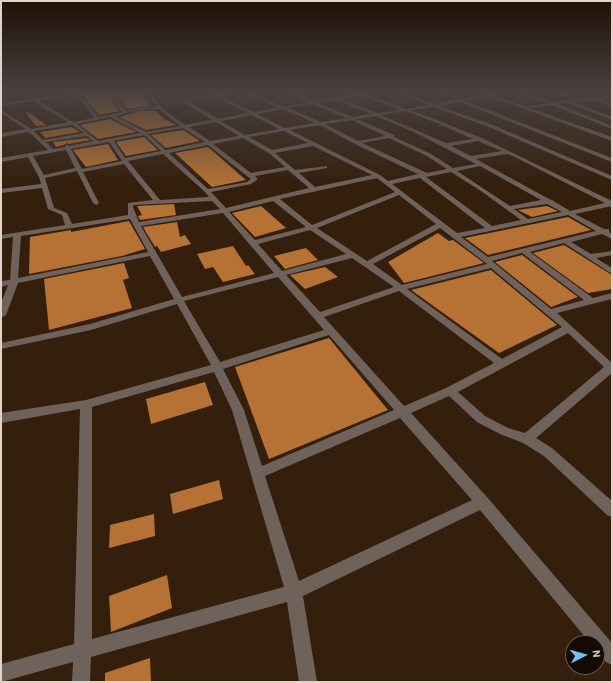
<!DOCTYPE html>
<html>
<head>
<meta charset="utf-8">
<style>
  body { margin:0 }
  #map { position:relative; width:613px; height:683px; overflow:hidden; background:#341e0c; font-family:Karla,sans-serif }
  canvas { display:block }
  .frame { position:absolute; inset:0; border:2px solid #e1d2c7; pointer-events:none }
  .north { position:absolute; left:565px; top:635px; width:40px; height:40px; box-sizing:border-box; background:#140b05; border:1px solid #665b53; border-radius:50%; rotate:84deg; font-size:11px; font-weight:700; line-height:16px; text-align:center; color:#e1d2c7 }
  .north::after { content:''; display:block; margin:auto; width:14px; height:18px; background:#73c1f5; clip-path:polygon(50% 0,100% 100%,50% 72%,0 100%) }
</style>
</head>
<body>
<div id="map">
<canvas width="613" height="683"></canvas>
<div class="frame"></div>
<div class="north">N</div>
</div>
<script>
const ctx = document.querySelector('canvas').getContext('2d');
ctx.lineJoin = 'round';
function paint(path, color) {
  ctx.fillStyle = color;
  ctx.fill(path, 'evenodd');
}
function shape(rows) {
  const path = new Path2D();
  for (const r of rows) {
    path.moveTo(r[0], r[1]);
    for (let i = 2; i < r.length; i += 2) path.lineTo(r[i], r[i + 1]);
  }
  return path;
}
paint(shape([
  [80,92,106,92,119,111,99,115],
  [113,92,138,92,151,106,127,109],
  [140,111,156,111,164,119,176,125,146,130,119,117],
  [28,112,46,125,36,126,26,113],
  [110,119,136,132,98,139,80,125],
  [72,127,80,132,45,138,40,132],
  [183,130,200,141,166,148,151,135],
  [144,137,158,150,126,156,116,142],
  [87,138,90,140,69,144,67,143,64,145,56,147,53,142],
  [108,144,118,160,86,167,73,150],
  [208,147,246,180,212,187,175,153],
  [174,204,176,215,140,220,138,216,142,215,137,206],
  [261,206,286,228,255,237,232,213],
  [547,206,558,211,532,217,518,210],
  [568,217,591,230,488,255,465,238],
  [129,221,145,249,122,256,29,274,30,237,71,230,71,232],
  [177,222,180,237,185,235,191,244,161,252,157,246,155,247,143,227],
  [438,233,449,241,453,240,484,263,404,283,388,262],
  [564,245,612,275,612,289,588,293,533,253],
  [233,246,246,266,248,265,255,274,223,282,213,267,205,269,197,254],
  [306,248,318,260,285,269,274,256],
  [522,255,578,297,551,307,495,262],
  [124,263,129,278,123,280,132,308,49,330,44,279],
  [325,267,338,277,305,289,290,275],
  [491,270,557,325,499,353,411,290],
  [329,338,388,410,269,459,235,367],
  [205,382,213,405,151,424,146,399],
  [219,480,223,499,173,514,170,494],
  [154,514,155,536,109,548,110,525],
  [167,575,172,608,111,632,109,596],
  [150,658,151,682,105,682,105,673]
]), '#b67234');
paint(shape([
  [18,92,23,92,34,99,67,94,65,92,73,93,85,100,98,117,122,112,107,92,111,92,126,111,140,108,157,107,146,92,150,92,164,110,185,125,212,120,183,102,183,100,232,92,249,92,284,107,308,102,284,92,293,94,310,92,298,95,313,101,362,92,372,92,365,94,406,109,429,105,396,92,402,92,435,104,458,99,436,92,443,92,463,99,497,92,506,92,493,95,526,107,549,103,516,92,523,92,553,102,575,100,553,92,560,92,579,99,612,95,612,97,599,99,612,104,612,106,593,100,574,102,612,117,612,120,568,103,558,104,612,126,612,129,552,105,529,108,612,137,612,141,489,96,465,101,612,158,612,162,460,102,439,106,493,125,612,176,612,180,489,127,434,107,411,110,482,138,612,201,612,206,575,214,604,229,609,229,609,232,612,234,612,239,602,234,571,242,591,254,612,251,612,255,596,258,612,268,612,274,564,243,530,252,593,298,612,293,612,299,557,313,612,363,612,373,536,438,552,448,612,501,612,517,607,515,544,456,523,443,500,434,477,422,449,396,411,413,487,497,612,643,612,665,606,662,597,652,597,643,590,643,480,510,303,596,317,682,299,682,287,602,91,657,90,682,72,682,73,662,1,682,1,664,74,644,80,409,1,423,1,413,86,400,211,365,177,304,91,330,1,349,1,343,90,324,174,299,150,256,18,283,6,315,1,318,1,303,8,285,1,287,1,281,10,280,13,237,1,239,1,235,65,225,62,215,48,209,42,188,1,193,1,189,41,184,39,177,28,157,1,162,1,158,48,150,29,132,1,137,1,133,26,129,1,113,1,110,31,129,68,122,33,101,1,106,1,104,30,99,18,92],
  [245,93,278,108,253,112,220,96,245,93],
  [70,95,83,102,94,118,73,122,38,101,70,95],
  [360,95,400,110,377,113,341,99,360,95],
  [209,97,215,97,248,113,218,119,188,101,209,97],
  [336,99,337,100,371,114,353,117,317,103,336,99],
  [312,104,347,118,321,122,288,108,312,104],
  [159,109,180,126,146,132,115,116,140,110,159,109],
  [283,109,315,123,285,128,257,114,283,109],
  [405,111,437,123,473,139,446,143,381,115,405,111],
  [252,115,279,129,245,135,221,121,252,115],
  [376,116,414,132,476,164,453,168,431,154,394,137,394,135,357,119,376,116],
  [110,117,140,133,98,141,77,124,110,117],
  [352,120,385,136,358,141,325,124,352,120],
  [216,122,239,136,210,141,189,127,216,122],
  [72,125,84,133,43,140,34,131,72,125],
  [320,125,355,144,418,174,388,181,380,175,290,130,320,125],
  [183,128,205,142,166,150,148,134,183,128],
  [284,131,308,143,272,150,249,137,284,131],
  [144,135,161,151,125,158,114,141,144,135],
  [87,136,93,141,69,146,67,144,65,147,53,149,46,142,87,136],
  [243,138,269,153,285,167,251,173,213,144,243,138],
  [389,138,427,156,447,169,427,173,362,143,389,138],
  [478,141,502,151,471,156,451,146,478,141],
  [109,142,122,161,82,169,71,149,109,142],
  [208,145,247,176,251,179,247,182,208,189,169,153,208,145],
  [313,146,372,175,315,187,299,173,327,168,327,166,295,170,275,153,313,146],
  [66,150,75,168,44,175,33,156,66,150],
  [163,154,205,192,209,197,160,200,128,161,163,154],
  [507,154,513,156,605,203,570,211,552,200,549,199,476,159,507,154],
  [124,164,153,200,128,203,128,215,72,224,67,213,54,208,45,178,77,171,93,203,96,205,99,203,83,172,124,164],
  [480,166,541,200,510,206,457,171,480,166],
  [288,170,309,188,226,208,211,192,251,184,258,179,255,176,288,170],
  [451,172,481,191,521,220,492,226,426,177,451,172],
  [377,178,395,192,312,225,280,199,377,178],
  [420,178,485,228,457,233,392,184,420,178],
  [399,195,436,224,367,261,317,228,399,195],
  [212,201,220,209,139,222,133,207,134,205,212,201],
  [273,201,306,227,255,240,229,212,273,201],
  [547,204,562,212,528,219,514,209,547,204],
  [223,213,274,273,182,297,141,226,223,213],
  [568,215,596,231,488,257,461,237,568,215],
  [130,219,148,252,18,278,21,236,130,219],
  [440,228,487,264,402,285,373,264,440,228],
  [310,230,346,254,282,271,258,244,310,230],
  [522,253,584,300,551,309,492,261,522,253],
  [352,258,394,287,320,312,286,275,352,258],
  [491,268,546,314,562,327,502,359,407,289,491,268],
  [278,277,324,330,220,362,184,301,278,277],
  [399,291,494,363,446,388,404,406,324,317,399,291],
  [568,333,604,367,525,433,508,428,485,416,458,392,568,333],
  [329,335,394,410,262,466,244,410,223,369,329,335],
  [214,372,232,410,284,587,92,639,92,407,214,372],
  [400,418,472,500,299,581,265,476,400,418]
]), '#6e625a');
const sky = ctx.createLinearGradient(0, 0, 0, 188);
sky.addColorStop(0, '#1d1007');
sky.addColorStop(0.49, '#4a4140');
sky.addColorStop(1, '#4a414000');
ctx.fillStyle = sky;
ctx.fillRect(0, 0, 613, 188);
</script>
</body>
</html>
